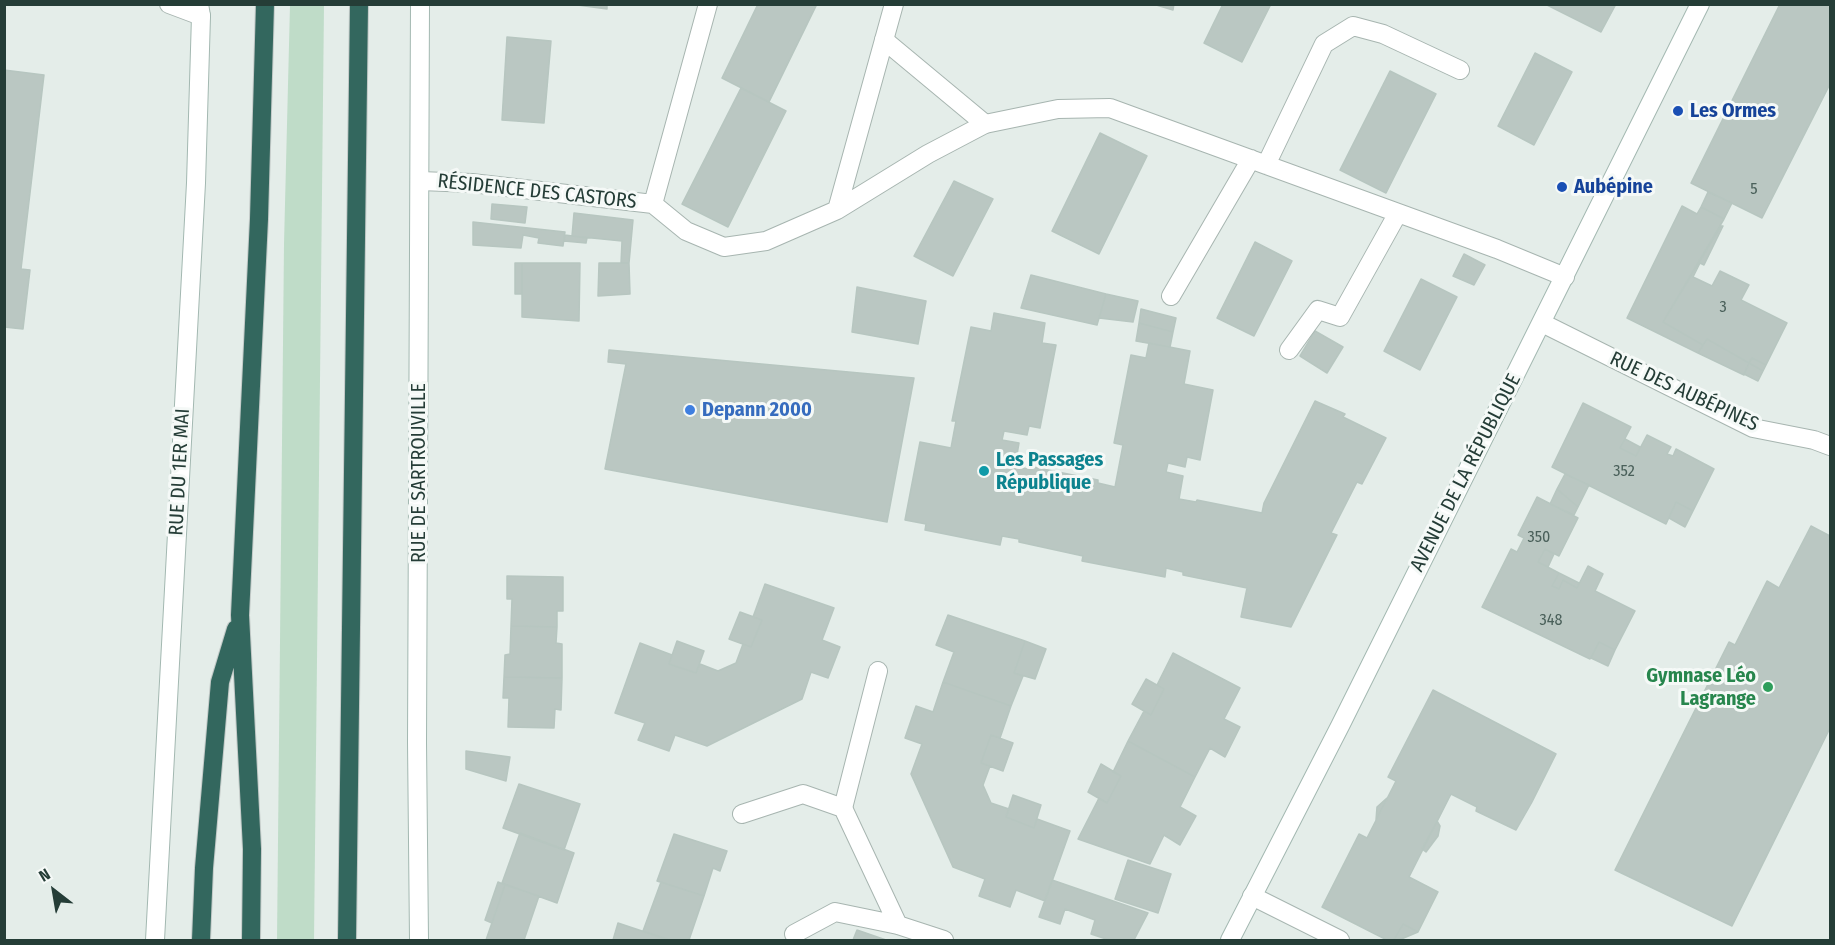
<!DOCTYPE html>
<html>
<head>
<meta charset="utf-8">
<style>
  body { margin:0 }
  #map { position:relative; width:1835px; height:945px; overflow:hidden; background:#e4ede9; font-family:"Fira Sans Condensed",sans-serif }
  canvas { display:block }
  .frame { position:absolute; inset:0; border:6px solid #253d37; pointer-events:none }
  .north { position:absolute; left:24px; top:861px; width:60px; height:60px; -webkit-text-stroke:4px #f5f9f7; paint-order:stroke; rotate:329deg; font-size:16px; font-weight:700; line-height:24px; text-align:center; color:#253d37 }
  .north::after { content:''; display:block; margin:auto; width:21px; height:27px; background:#253d37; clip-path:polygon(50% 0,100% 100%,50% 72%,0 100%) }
</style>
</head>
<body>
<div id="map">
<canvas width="1835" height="945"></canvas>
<div class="frame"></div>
<div class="north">N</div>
</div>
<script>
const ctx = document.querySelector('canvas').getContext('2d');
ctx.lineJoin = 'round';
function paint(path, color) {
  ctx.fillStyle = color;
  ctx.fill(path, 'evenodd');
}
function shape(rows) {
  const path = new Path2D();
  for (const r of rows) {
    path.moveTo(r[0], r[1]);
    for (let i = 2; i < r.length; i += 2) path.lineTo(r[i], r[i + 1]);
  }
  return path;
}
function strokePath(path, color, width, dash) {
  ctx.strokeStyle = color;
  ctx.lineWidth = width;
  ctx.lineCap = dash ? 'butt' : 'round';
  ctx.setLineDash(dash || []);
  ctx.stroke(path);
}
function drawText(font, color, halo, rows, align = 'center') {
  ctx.font = font + ' "Fira Sans Condensed",sans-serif';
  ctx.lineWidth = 6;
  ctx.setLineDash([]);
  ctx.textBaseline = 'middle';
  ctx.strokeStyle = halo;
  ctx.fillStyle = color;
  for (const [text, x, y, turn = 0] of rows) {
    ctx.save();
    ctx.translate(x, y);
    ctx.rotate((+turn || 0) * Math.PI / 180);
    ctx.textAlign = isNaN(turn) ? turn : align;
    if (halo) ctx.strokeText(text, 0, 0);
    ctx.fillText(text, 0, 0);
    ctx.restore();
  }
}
paint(shape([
  [290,5,324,5,314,940,277,940,284,244]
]), '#bfdcc8');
const building = shape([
  [570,4,607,4,607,9,570,4],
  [758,4,817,4,769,102,722,78,758,4],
  [1153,4,1174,4,1173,10,1153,4],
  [1223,4,1271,4,1242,62,1204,43,1223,4],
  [1545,4,1616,4,1601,32,1545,4],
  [1780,4,1830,4,1830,84,1762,218,1691,183,1780,4],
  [507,37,551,41,544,123,502,120,507,37],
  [1535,53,1572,72,1534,145,1498,126,1535,53],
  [4,70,44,75,21,269,30,270,23,329,4,327,4,70],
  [1390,71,1436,94,1386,193,1340,170,1390,71],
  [741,88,786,111,728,227,682,204,741,88],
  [1100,133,1147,156,1099,254,1052,231,1100,133],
  [954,181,993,199,953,276,914,256,954,181],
  [1708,192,1732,203,1724,219,1701,207,1708,192],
  [492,204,527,207,525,223,491,219,492,204],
  [1682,206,1697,214,1701,207,1724,219,1663,322,1703,345,1698,353,1627,318,1682,206],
  [574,213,633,220,629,263,621,263,622,241,572,236,574,213],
  [473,222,565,232,563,246,538,243,539,238,523,235,521,248,473,245,473,222],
  [1721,226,1723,226,1704,265,1700,263,1693,277,1712,286,1720,271,1749,285,1741,300,1787,323,1766,365,1752,358,1749,363,1707,339,1703,345,1663,322,1721,226],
  [565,235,587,238,586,243,564,241,565,235],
  [1255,242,1292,261,1254,336,1217,318,1255,242],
  [1464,254,1485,265,1474,285,1453,276,1464,254],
  [515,263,522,263,522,294,515,294,515,263],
  [522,263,580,263,579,321,522,317,522,263],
  [599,263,629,263,630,294,598,296,599,263],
  [1031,275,1106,294,1097,325,1021,308,1031,275],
  [1421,279,1457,297,1420,370,1384,351,1421,279],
  [857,287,926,301,918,344,852,332,857,287],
  [1106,294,1138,301,1133,322,1099,318,1106,294],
  [1141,309,1176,318,1173,332,1139,323,1141,309],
  [994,313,1045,323,1042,343,1056,345,1040,428,1029,426,1027,435,1004,431,1002,440,1019,443,1015,466,1032,470,1033,467,1098,480,1098,483,1115,487,1123,445,1114,443,1131,355,1146,358,1149,343,1190,351,1184,384,1213,390,1200,460,1187,457,1185,467,1168,463,1166,472,1183,476,1179,499,1196,502,1197,500,1262,513,1264,503,1315,401,1345,414,1343,417,1386,438,1362,484,1357,482,1331,533,1337,535,1291,627,1241,617,1247,588,1183,575,1183,572,1166,568,1165,577,1082,561,1083,556,1019,542,1019,539,1002,536,1000,545,925,530,926,524,905,520,920,442,951,448,956,421,952,421,971,327,991,331,994,313],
  [1139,323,1173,332,1170,347,1136,341,1139,323],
  [1315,331,1343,347,1327,373,1300,356,1315,331],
  [1707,339,1749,363,1744,375,1698,353,1707,339],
  [609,350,914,378,887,522,605,469,626,364,608,362,609,350],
  [1752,358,1766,365,1763,371,1749,363,1752,358],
  [1749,363,1763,371,1758,381,1744,374,1749,363],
  [1583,403,1631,427,1620,448,1636,456,1647,435,1671,447,1667,454,1673,456,1676,449,1714,469,1693,511,1676,502,1666,524,1552,467,1583,403],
  [1625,439,1640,447,1636,456,1620,448,1625,439],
  [1565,474,1589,485,1578,507,1557,489,1565,474],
  [1557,489,1578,507,1574,515,1550,504,1557,489],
  [1537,497,1578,518,1559,556,1545,549,1538,562,1559,573,1552,586,1559,589,1563,580,1577,588,1588,566,1603,574,1595,591,1635,611,1615,650,1599,642,1590,659,1482,607,1511,549,1517,552,1524,538,1518,535,1537,497],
  [1676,502,1693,511,1685,527,1669,518,1676,502],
  [1811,526,1830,536,1830,728,1732,926,1615,870,1729,642,1735,645,1767,581,1779,588,1811,526],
  [1545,549,1554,554,1548,567,1538,562,1545,549],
  [1559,573,1579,583,1577,588,1563,580,1559,589,1552,586,1559,573],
  [507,576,563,577,563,611,557,611,557,627,511,626,512,599,507,599,507,576],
  [765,584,834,608,822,640,840,647,828,678,811,672,802,699,707,746,675,735,669,751,638,740,645,723,615,713,640,643,672,655,669,664,696,673,700,664,718,671,736,663,743,644,751,647,762,620,753,617,765,584],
  [740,612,762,620,751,647,729,639,740,612],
  [948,615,1025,641,1014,673,1023,676,1011,706,943,682,954,652,936,645,948,615],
  [511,626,557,627,556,643,562,644,562,678,504,677,505,655,510,654,511,626],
  [677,641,704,651,696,673,669,664,677,641],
  [1025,641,1046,649,1035,679,1014,673,1025,641],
  [1599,642,1615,650,1608,666,1591,658,1599,642],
  [1173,653,1240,688,1224,719,1240,727,1225,757,1210,748,1195,777,1128,741,1144,711,1151,715,1164,689,1157,685,1173,653],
  [504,677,562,678,561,710,555,709,554,728,508,727,509,698,503,698,504,677],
  [1146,679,1164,689,1151,715,1132,704,1146,679],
  [943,682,1011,706,1000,738,991,735,981,763,990,766,983,785,991,803,1009,809,1006,817,1034,828,1037,819,1070,831,1045,901,1016,890,1010,907,979,896,985,879,953,867,911,774,922,744,905,738,916,706,933,712,943,682],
  [1433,690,1556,754,1532,802,1516,830,1476,811,1477,807,1451,794,1409,877,1438,892,1418,932,1403,924,1394,940,1387,940,1322,907,1359,834,1367,838,1396,781,1388,777,1433,690],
  [991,735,1013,743,1003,771,981,763,991,735],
  [1128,741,1195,777,1180,807,1196,816,1180,845,1164,835,1150,864,1078,839,1099,798,1107,803,1121,776,1113,772,1128,741],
  [466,751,510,757,506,781,466,769,466,751],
  [1101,764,1121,776,1107,803,1088,792,1101,764],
  [519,784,580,804,564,850,503,828,519,784],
  [1013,795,1041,805,1034,828,1006,817,1013,795],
  [1387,798,1376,820,1377,807,1387,798],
  [1437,821,1440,826,1438,836,1426,852,1422,849,1437,821],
  [520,833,574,853,557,903,502,883,520,833],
  [674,834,727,851,720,871,713,868,704,896,657,881,674,834],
  [1128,860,1171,874,1158,913,1115,899,1128,860],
  [1052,880,1148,913,1134,940,1109,940,1091,934,1095,920,1065,909,1060,924,1039,917,1052,880],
  [498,882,505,885,492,923,485,920,498,882],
  [661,882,704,896,689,940,670,940,643,931,661,882],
  [505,885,539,896,524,940,486,940,505,885],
  [618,923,669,940,613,940,618,923],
  [1403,924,1418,932,1399,940,1394,940,1403,924],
  [857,930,886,940,853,940,857,930]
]);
paint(building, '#bac7c2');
strokePath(building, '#b7c6c0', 1.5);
const service = shape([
  [884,40,985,124],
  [843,808,878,671],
  [1252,896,1340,940]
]);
const minor = shape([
  [169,4,201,16],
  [1266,165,1324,44,1353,26,1383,34,1460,70],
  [420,181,472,183,653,204,686,231,724,247,766,241,837,210,928,154,985,124,1058,109,1110,108,1497,249,1565,277],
  [653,204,708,4],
  [837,210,894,4],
  [1171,296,1251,159],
  [1542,323,1753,428,1814,440,1830,446],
  [1289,350,1318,310,1340,317,1398,213],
  [742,814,803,794,843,808,898,925],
  [794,934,835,912,898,925,944,940]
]);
const secondary = shape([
  [155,940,196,183,201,16,199,4],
  [419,940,417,742,420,4],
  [1230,940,1340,726,1700,4]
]);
const motorway = shape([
  [201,940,204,868,220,682,236,629],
  [251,940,252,849,240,615,259,219,265,4],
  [347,940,359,4]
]);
strokePath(service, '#a7b5b0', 20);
strokePath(minor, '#a7b5b0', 20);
strokePath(secondary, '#a3b8b1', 20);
strokePath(motorway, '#c2c9c7', 20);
strokePath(service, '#fff', 18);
strokePath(minor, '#fff', 18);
strokePath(secondary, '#fff', 18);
strokePath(motorway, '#33675e', 18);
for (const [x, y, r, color] of [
  [1678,111,6,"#1a4fb4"],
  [1562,187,6,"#1a4fb4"],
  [690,410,6,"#3f7fe0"],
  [984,471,6,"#0f9aa8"],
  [1768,687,6,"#2e9e5b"]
]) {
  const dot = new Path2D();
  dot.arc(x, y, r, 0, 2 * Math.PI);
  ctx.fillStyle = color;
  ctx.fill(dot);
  strokePath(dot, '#f5f9f7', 2);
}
drawText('16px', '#4a605a', null, [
  ["5",1754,190],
  ["3",1723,308],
  ["352",1624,472],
  ["350",1539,538],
  ["348",1551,621]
]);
drawText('bold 20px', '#164399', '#f5f9f7', [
  ["Les Ormes",1690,111],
  ["Aubépine",1574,187]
], 'left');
drawText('20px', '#253d37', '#f5f9f7', [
  ["RÉSIDENCE DES CASTORS",537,192,6],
  ["RUE DES AUBÉPINES",1684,392,25],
  ["RUE DU 1ER MAI",180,472,-87],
  ["RUE DE SARTROUVILLE",419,473,-90],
  ["AVENUE DE LA RÉPUBLIQUE",1466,473,-63]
]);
drawText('bold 20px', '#366cbe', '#f5f9f7', [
  ["Depann 2000",702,410]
], 'left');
drawText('bold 20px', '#0d838f', '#f5f9f7', [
  ["Les Passages",996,460],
  ["République",996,483]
], 'left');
drawText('bold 20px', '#27864d', '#f5f9f7', [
  ["Gymnase Léo",1756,676],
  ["Lagrange",1756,699]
], 'right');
</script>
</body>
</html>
